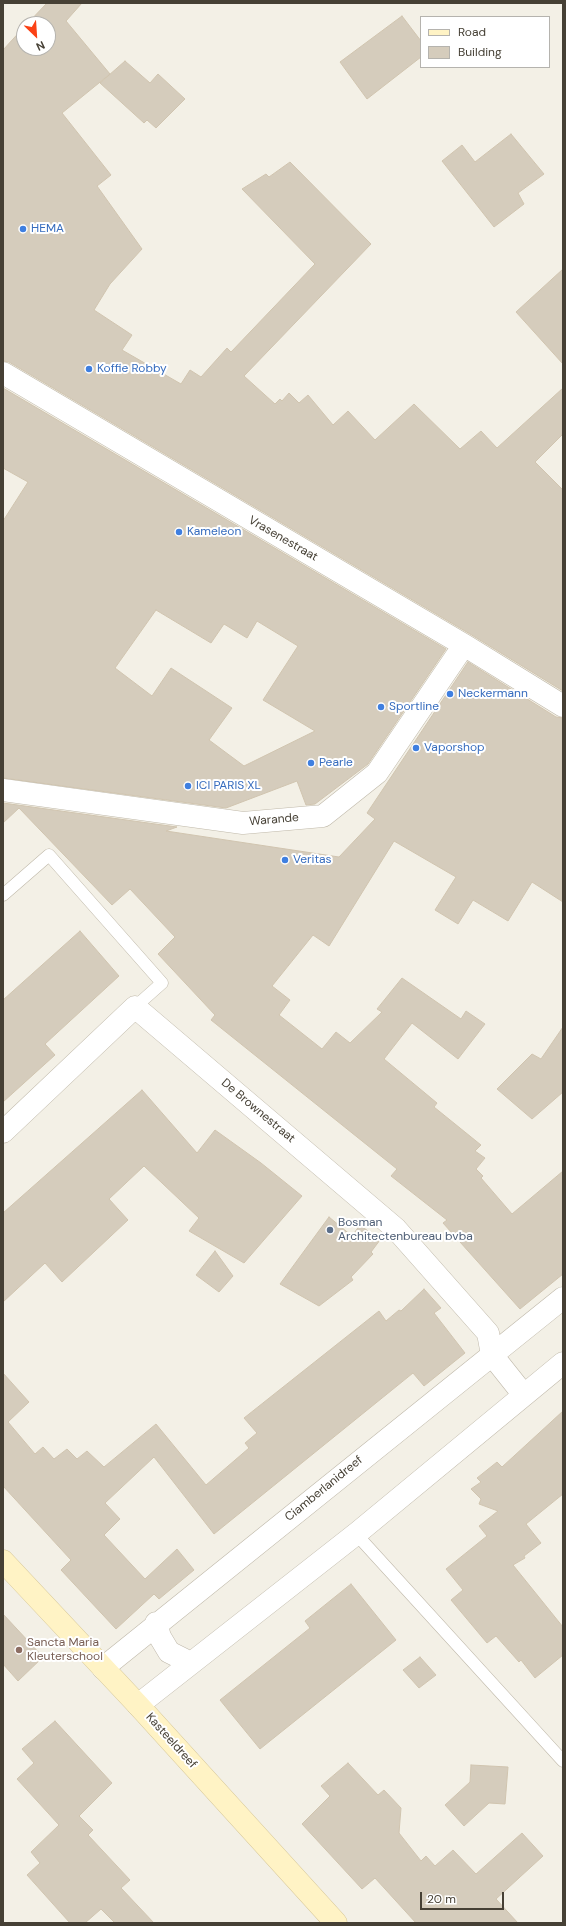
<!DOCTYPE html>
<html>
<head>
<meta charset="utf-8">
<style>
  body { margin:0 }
  #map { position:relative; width:566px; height:1926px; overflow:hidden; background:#f3f0e6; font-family:"DM Sans",sans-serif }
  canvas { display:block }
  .frame { position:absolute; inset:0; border:4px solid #464035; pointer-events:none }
  .legend { position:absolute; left:420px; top:16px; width:130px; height:52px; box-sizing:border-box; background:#fff; border:1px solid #b5b3ae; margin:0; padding:5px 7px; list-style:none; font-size:12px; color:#464035 }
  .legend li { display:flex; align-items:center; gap:8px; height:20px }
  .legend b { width:20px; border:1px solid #b5b3ae }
  .north { position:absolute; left:16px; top:16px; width:40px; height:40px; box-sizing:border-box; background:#fff; border:1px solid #b5b3ae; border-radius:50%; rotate:155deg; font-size:11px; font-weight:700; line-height:16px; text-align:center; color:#464035 }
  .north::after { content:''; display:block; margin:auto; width:14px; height:18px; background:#fb4115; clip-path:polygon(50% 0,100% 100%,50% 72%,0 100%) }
  .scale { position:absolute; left:420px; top:1892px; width:84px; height:18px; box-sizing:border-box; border:2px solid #464035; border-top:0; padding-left:5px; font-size:12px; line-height:14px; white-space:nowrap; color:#464035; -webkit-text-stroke:3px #fff; paint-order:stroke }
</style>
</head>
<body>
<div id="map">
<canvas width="566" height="1926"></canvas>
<div class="frame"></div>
<ul class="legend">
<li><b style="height:5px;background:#fff3c5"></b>Road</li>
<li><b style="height:11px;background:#d5ccbc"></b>Building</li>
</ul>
<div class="north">N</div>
<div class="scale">20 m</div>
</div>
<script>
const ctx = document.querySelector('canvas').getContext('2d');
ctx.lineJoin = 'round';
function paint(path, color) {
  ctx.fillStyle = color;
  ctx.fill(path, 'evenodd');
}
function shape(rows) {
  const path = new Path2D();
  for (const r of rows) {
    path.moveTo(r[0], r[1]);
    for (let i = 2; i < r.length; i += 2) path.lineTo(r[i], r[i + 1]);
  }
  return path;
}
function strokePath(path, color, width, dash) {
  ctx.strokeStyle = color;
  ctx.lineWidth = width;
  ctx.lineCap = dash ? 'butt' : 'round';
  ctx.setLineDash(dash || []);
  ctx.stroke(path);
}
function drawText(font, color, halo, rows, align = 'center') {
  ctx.font = font + ' "DM Sans",sans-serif';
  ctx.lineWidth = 4;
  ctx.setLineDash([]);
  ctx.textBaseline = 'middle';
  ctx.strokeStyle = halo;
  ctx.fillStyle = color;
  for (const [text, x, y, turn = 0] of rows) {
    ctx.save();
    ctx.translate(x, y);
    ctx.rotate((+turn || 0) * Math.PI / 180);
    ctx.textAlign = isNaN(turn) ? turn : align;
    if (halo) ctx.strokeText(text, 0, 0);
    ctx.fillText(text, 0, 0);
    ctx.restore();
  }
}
const building = shape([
  [47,3,82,3,66,21,110,74,62,113,111,175,97,186,142,249,110,284,94,310,132,335,122,350,181,384,190,370,201,377,227,348,231,352,315,264,242,189,266,174,269,177,290,162,371,244,244,376,275,404,280,399,282,401,289,393,299,403,308,395,333,425,348,411,375,440,414,404,460,449,481,431,497,448,563,388,563,434,535,462,563,490,563,691,470,634,9,362,3,361,3,50,24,27,24,48,48,48,48,24,27,24,47,3],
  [402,16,421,41,421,57,367,99,340,62,402,16],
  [125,61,150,83,158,74,185,99,156,128,147,120,144,123,100,83,125,61],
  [511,134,544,174,518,193,524,204,494,227,442,161,462,145,475,162,511,134],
  [563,269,563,364,516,312,563,269],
  [3,388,446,649,368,764,315,804,306,805,297,781,226,808,3,778,3,521,28,482,3,468,3,388],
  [156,610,211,643,224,624,247,638,257,621,298,646,263,700,315,731,244,766,209,740,232,708,171,668,152,696,115,668,156,610],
  [468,662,556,717,563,718,563,902,532,882,508,921,473,900,458,924,435,910,456,877,394,841,329,946,313,935,272,986,290,1000,279,1015,322,1049,336,1032,350,1043,382,1012,377,1009,402,978,461,1019,466,1011,485,1024,458,1059,412,1023,384,1059,437,1103,434,1107,481,1145,475,1151,485,1158,476,1169,483,1176,481,1178,512,1214,563,1171,563,1274,520,1309,443,1223,447,1220,391,1176,397,1169,211,1020,215,1015,158,954,175,937,130,889,112,905,19,808,3,823,3,803,177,827,166,831,339,857,375,819,367,813,468,662],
  [80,931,119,976,45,1044,55,1055,3,1102,3,1000,80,931],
  [563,1027,563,1092,532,1119,497,1089,532,1054,541,1059,563,1027],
  [142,1090,197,1153,215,1130,261,1163,302,1196,244,1263,189,1231,199,1218,144,1166,109,1199,128,1220,62,1282,45,1263,3,1302,3,1213,142,1090],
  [329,1217,352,1236,360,1225,380,1240,371,1252,373,1254,351,1277,353,1280,319,1306,280,1284,329,1217],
  [215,1251,233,1276,219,1292,196,1275,215,1251],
  [424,1289,441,1308,434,1313,465,1353,424,1386,413,1373,214,1534,154,1457,105,1503,120,1519,104,1535,145,1579,177,1549,194,1570,159,1599,154,1594,116,1629,61,1570,71,1560,3,1486,3,1373,29,1402,8,1422,35,1454,43,1447,54,1459,67,1449,77,1459,87,1451,104,1467,156,1424,206,1485,249,1448,245,1443,257,1433,244,1418,379,1311,386,1321,399,1310,401,1311,424,1289],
  [563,1411,563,1494,526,1524,541,1543,524,1556,525,1558,513,1565,563,1627,563,1655,535,1678,521,1660,519,1662,496,1636,487,1643,451,1600,463,1590,446,1569,487,1536,479,1526,498,1511,479,1504,481,1499,471,1489,481,1482,477,1478,497,1462,502,1467,563,1411],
  [351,1584,396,1640,260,1749,220,1700,310,1628,305,1621,351,1584],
  [3,1614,43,1657,18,1681,3,1664,3,1614],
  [420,1657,436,1675,419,1688,403,1670,420,1657],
  [55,1721,112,1783,79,1816,93,1830,88,1835,130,1880,121,1888,154,1923,115,1923,101,1909,85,1923,70,1923,27,1875,40,1863,31,1852,59,1825,17,1779,34,1763,22,1749,55,1721],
  [348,1763,378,1795,384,1790,401,1808,399,1833,421,1861,426,1856,435,1866,453,1850,476,1874,522,1833,543,1856,496,1899,518,1923,416,1923,375,1878,362,1889,302,1824,330,1796,321,1786,348,1763],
  [471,1765,508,1767,505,1804,489,1803,464,1826,445,1805,470,1782,471,1765]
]);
paint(building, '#d5ccbc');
strokePath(building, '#d0c4af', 1);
const lane = shape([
  [3,895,49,855,162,983,135,1007],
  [356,1534,563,1761]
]);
const street = shape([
  [3,373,464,645,563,706],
  [3,790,243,823,323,816,377,773,464,645],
  [3,1132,135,1007,396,1229,488,1333,492,1355,523,1394],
  [156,1623,160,1637,169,1652,191,1663],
  [103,1668,563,1298],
  [138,1705,356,1534,563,1363]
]);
const secondary = shape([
  [3,1561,138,1705,336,1923]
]);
strokePath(lane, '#bfb8a9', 13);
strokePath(street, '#bfb8a9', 23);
strokePath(secondary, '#d4c596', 23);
strokePath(lane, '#fff', 12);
strokePath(street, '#fff', 22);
strokePath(secondary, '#fff3c5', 22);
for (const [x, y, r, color] of [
  [23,229,4,"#3f7fe0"],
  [89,369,4,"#3f7fe0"],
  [179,532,4,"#3f7fe0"],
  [450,694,4,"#3f7fe0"],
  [381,707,4,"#3f7fe0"],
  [416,748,4,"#3f7fe0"],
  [311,763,4,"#3f7fe0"],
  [188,786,4,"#3f7fe0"],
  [285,860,4,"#3f7fe0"],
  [330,1230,4,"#5c6f8a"],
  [19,1650,4,"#8d6e63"]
]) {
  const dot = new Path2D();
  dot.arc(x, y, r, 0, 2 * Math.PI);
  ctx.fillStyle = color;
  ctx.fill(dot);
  strokePath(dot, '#fff', 1.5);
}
drawText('12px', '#366cbe', '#fff', [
  ["HEMA",31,229],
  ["Koffie Robby",97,369],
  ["Kameleon",187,532],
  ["Neckermann",458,694],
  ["Sportline",389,707],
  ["Vaporshop",424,748],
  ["Pearle",319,763],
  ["ICI PARIS XL",196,786],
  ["Veritas",293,860]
], 'left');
drawText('12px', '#464035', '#fff', [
  ["Vrasenestraat",283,539,30],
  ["Warande",274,820,-5],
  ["De Brownestraat",258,1111,40],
  ["Ciamberlanidreef",324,1489,-39],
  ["Kasteeldreef",171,1741,48]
]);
drawText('12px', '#4e5e75', '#fff', [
  ["Bosman",338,1223],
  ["Architectenbureau bvba",338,1237]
], 'left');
drawText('12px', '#785e54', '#fff', [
  ["Sancta Maria",27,1643],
  ["Kleuterschool",27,1657]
], 'left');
</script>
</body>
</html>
